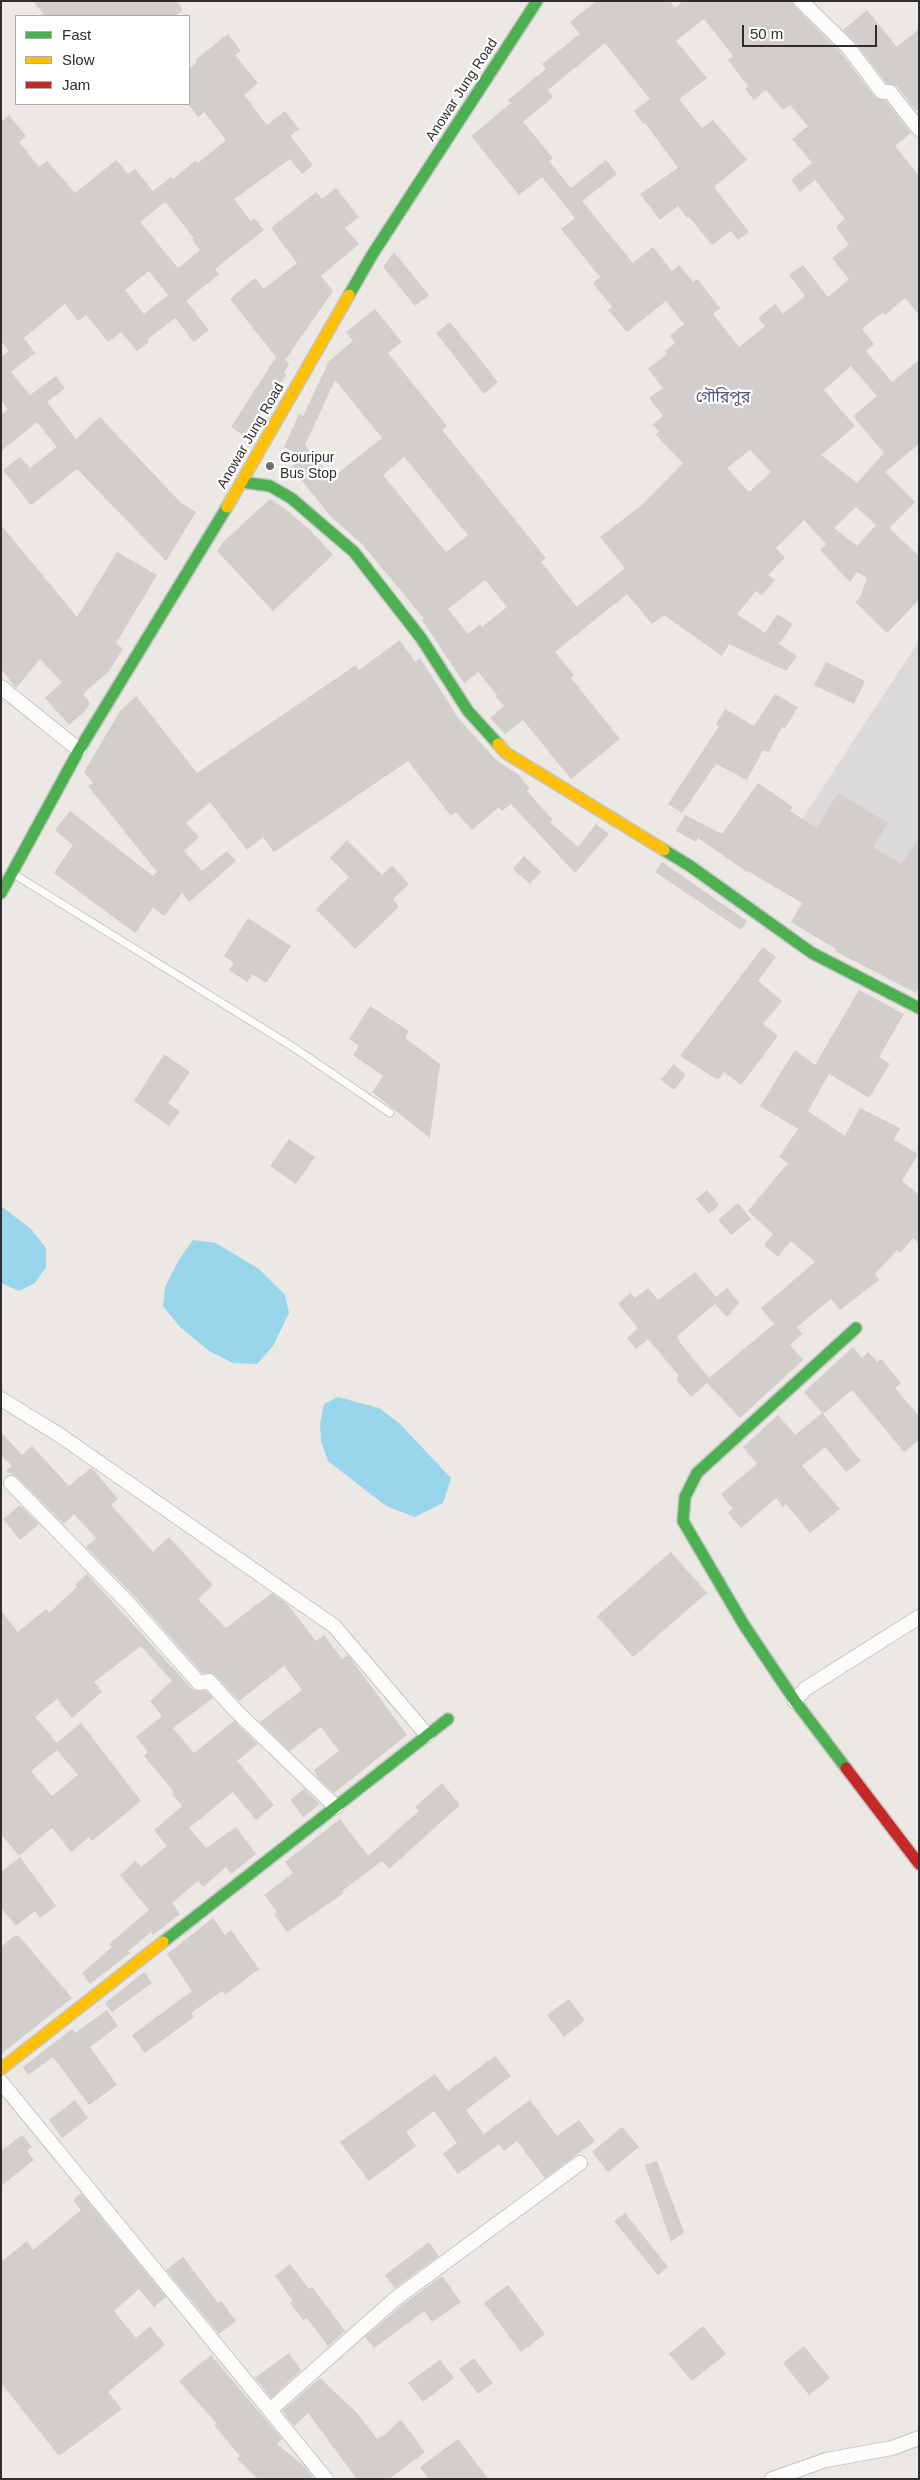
<!DOCTYPE html>
<html>
<head>
<meta charset="utf-8">
<style>
  body { margin:0 }
  #map { position:relative; width:920px; height:2480px; overflow:hidden; background:#ece8e4; font-family:Helvetica,sans-serif }
  canvas { display:block }
  .frame { position:absolute; inset:0; border:2px solid #2e2e2e; pointer-events:none }
  .legend { position:absolute; left:15px; top:15px; width:175px; height:90px; box-sizing:border-box; background:#fff; border:1px solid #ababab; margin:0; padding:6px 9px; list-style:none; font-size:15px; color:#2e2e2e }
  .legend li { display:flex; align-items:center; gap:10px; height:25px }
  .legend b { width:25px; border:1px solid #ababab }
  .scale { position:absolute; left:742px; top:25px; width:135px; height:22px; box-sizing:border-box; border:2px solid #2e2e2e; border-top:0; padding-left:6px; font-size:15px; line-height:18px; white-space:nowrap; color:#2e2e2e; -webkit-text-stroke:4px #fff; paint-order:stroke }
</style>
</head>
<body>
<div id="map">
<canvas width="920" height="2480"></canvas>
<div class="frame"></div>
<ul class="legend">
<li><b style="height:6px;background:#4caf50"></b>Fast</li>
<li><b style="height:6px;background:#ffc107"></b>Slow</li>
<li><b style="height:6px;background:#c62828"></b>Jam</li>
</ul>
<div class="scale">50 m</div>
</div>
<script>
const ctx = document.querySelector('canvas').getContext('2d');
ctx.lineJoin = 'round';
function paint(path, color) {
  ctx.fillStyle = color;
  ctx.fill(path, 'evenodd');
}
function shape(rows) {
  const path = new Path2D();
  for (const r of rows) {
    path.moveTo(r[0], r[1]);
    for (let i = 2; i < r.length; i += 2) path.lineTo(r[i], r[i + 1]);
  }
  return path;
}
function strokePath(path, color, width, dash) {
  ctx.strokeStyle = color;
  ctx.lineWidth = width;
  ctx.lineCap = dash ? 'butt' : 'round';
  ctx.setLineDash(dash || []);
  ctx.stroke(path);
}
function drawText(font, color, halo, rows, align = 'center') {
  ctx.font = font + ' Helvetica,"Noto Sans Bengali",sans-serif';
  ctx.lineWidth = 4.5;
  ctx.setLineDash([]);
  ctx.textBaseline = 'middle';
  ctx.strokeStyle = halo;
  ctx.fillStyle = color;
  for (const [text, x, y, turn = 0] of rows) {
    ctx.save();
    ctx.translate(x, y);
    ctx.rotate((+turn || 0) * Math.PI / 180);
    ctx.textAlign = isNaN(turn) ? turn : align;
    if (halo) ctx.strokeText(text, 0, 0);
    ctx.fillText(text, 0, 0);
    ctx.restore();
  }
}
paint(shape([
  [919,641,919,951,777,857]
]), '#dcd9db');
paint(shape([
  [1,1206,31,1229,46,1248,46,1267,35,1283,19,1291,1,1283],
  [193,1240,216,1243,259,1269,285,1295,289,1313,273,1346,257,1364,233,1363,209,1351,180,1327,163,1306,165,1287,180,1258],
  [338,1397,379,1408,399,1423,451,1478,443,1503,415,1517,386,1506,328,1461,321,1441,320,1424,324,1404]
]), '#99d6ec');
paint(shape([
  [33,1,177,1,183,10,175,16,45,16],
  [596,1,670,1,675,8,683,1,792,1,795,7,841,53,875,97,886,101,911,133,895,146,919,176,919,315,905,298,885,315,883,312,862,329,874,344,866,351,892,382,919,360,919,444,885,472,915,502,889,528,919,556,919,600,887,633,855,602,860,598,867,578,857,572,850,582,820,550,826,544,804,520,776,548,785,558,768,575,775,580,762,595,756,591,737,614,765,633,777,614,793,624,779,644,797,656,786,671,729,644,722,656,664,615,652,624,627,594,555,652,574,675,571,678,620,739,571,779,523,720,505,734,490,718,504,706,496,697,497,695,478,672,464,683,422,620,424,619,363,545,331,517,291,467,304,457,284,447,299,414,303,416,329,361,353,341,346,332,375,309,402,342,388,353,447,426,442,430,546,558,541,562,577,607,625,568,600,537,643,504,683,463,656,435,659,432,653,424,663,416,649,398,663,388,648,369,667,354,665,351,675,343,670,336,684,324,666,301,627,332,608,310,612,307,593,283,600,277,561,229,575,218,542,177,519,195,471,136,511,103,508,100,546,69,542,64,580,34,570,22],
  [704,19,733,56,728,60,748,86,745,89,754,100,766,90,783,110,790,105,808,126,792,139,812,163,791,180,800,192,815,180,845,219,836,227,849,245,832,258,849,279,828,297,803,265,789,275,805,296,783,314,775,304,758,318,765,326,739,347,713,314,720,308,697,279,693,282,679,265,672,271,653,247,633,263,582,201,617,174,606,160,571,188,549,161,553,158,523,122,553,97,548,90,605,43,650,99,634,111,643,124,645,123,678,168,640,194,660,220,678,206,687,218,689,217,712,245,731,231,738,240,749,232,714,187,747,160,713,120,702,128,679,99,707,78,676,41],
  [851,366,877,396,853,416,884,453,857,483,821,455,855,426,824,390],
  [335,380,382,438,332,478,305,445],
  [750,450,771,472,749,492,727,468],
  [404,457,468,535,446,552,383,475],
  [856,507,876,525,857,546,834,528],
  [485,580,507,607,482,627,480,624,468,634,448,609],
  [867,10,897,47,919,29,919,109,916,111,897,86,886,83,855,42,843,30],
  [228,34,241,51,235,55,258,83,244,95,267,125,285,111,299,129,290,136,313,165,302,174,290,159,234,199,251,221,254,218,264,230,215,269,219,274,186,301,209,330,194,342,175,318,147,340,149,342,137,351,121,332,108,342,86,315,78,321,65,304,24,338,35,353,11,372,30,395,56,376,65,388,47,402,76,439,100,417,181,503,196,512,166,561,77,469,31,505,3,470,20,457,30,468,57,447,37,422,1,451,1,415,8,409,1,400,1,357,9,351,1,341,1,122,9,115,26,136,19,142,39,167,47,161,75,193,116,160,128,174,135,169,153,191,171,177,173,179,196,160,198,163,226,140,204,112,198,117,189,105,189,69,197,62,195,60],
  [165,202,194,238,192,240,200,250,178,268,140,222],
  [149,271,168,295,144,314,125,290],
  [336,188,359,217,345,228,359,244,321,276,333,291,285,360,289,364,284,373,286,375,246,437,231,427,276,357,230,299,255,278,264,289,297,263,271,228,316,192,322,199],
  [394,252,429,295,415,306,383,267],
  [450,322,498,382,484,394,436,333],
  [270,499,284,508,311,531,333,555,273,611,217,551,223,542],
  [1,525,77,617,117,552,157,575,116,643,123,649,109,671,83,694,90,703,86,710,69,725,45,698,62,682,40,659,16,688,1,669],
  [400,640,415,662,420,658,459,719,497,761,519,775,530,789,527,791,553,820,550,822,578,847,596,824,609,834,575,873,511,804,502,811,499,807,472,830,456,812,451,816,408,761,274,852,263,837,247,850,210,802,186,823,199,837,184,851,202,871,227,851,236,861,189,902,182,893,164,916,153,908,135,933,54,873,73,845,55,830,70,811,153,876,157,872,88,786,93,783,84,772,120,711,136,696,197,773,356,665,359,670],
  [826,662,865,681,854,704,814,685],
  [775,694,798,707,785,728,782,727,769,752,763,750,747,780,716,764,682,813,668,804,719,726,716,724,725,709,754,726],
  [758,783,793,807,790,811,817,828,838,793,888,823,873,847,901,864,919,838,919,988,916,993,835,951,836,949,791,922,802,903,748,871,747,872,698,838,696,842,676,831,685,815,722,834],
  [347,840,382,875,392,865,409,884,393,899,399,907,355,949,316,909,349,877,330,858],
  [524,856,541,872,530,884,513,869],
  [662,862,747,921,741,930,655,872],
  [248,918,291,946,266,983,252,974,247,982,229,970,234,963,224,956],
  [763,947,776,957,758,981,782,1001,763,1024,778,1036,741,1085,724,1072,718,1080,680,1056],
  [859,990,904,1014,879,1057,890,1064,869,1098,829,1074,808,1111,845,1136,860,1108,900,1128,894,1140,918,1154,902,1181,919,1195,919,1243,913,1238,900,1253,897,1250,875,1274,879,1280,840,1310,831,1299,797,1327,802,1334,790,1345,803,1360,740,1418,707,1383,691,1397,676,1379,679,1376,648,1339,636,1349,627,1338,638,1328,618,1304,630,1293,635,1298,648,1288,658,1300,695,1272,716,1297,727,1288,739,1303,727,1317,715,1304,677,1336,679,1338,678,1340,709,1378,774,1324,761,1308,815,1262,791,1241,778,1257,764,1245,773,1234,748,1211,788,1163,779,1157,798,1129,760,1106,795,1050,815,1065],
  [370,1006,409,1031,405,1038,440,1064,430,1138,372,1092,383,1076,353,1055,359,1046,349,1039],
  [164,1054,190,1072,168,1103,180,1111,169,1126,134,1101],
  [674,1064,686,1075,674,1090,661,1080],
  [289,1139,315,1157,296,1184,270,1166],
  [707,1190,719,1205,709,1214,696,1199],
  [738,1203,751,1219,731,1235,718,1220],
  [853,1347,862,1358,868,1352,877,1362,881,1359,901,1383,895,1388,919,1416,919,1440,904,1452,852,1390,823,1414,861,1461,846,1472,825,1447,802,1466,840,1509,810,1533,786,1504,783,1507,776,1498,741,1528,728,1513,733,1509,721,1494,757,1464,743,1447,778,1415,795,1435,822,1413,804,1392],
  [1,1432,22,1455,32,1446,69,1486,91,1468,94,1470,118,1499,111,1505,153,1552,169,1537,213,1585,198,1599,226,1628,272,1593,288,1605,316,1641,324,1635,342,1659,348,1655,407,1735,334,1793,318,1778,314,1770,339,1751,321,1727,290,1751,260,1722,302,1690,284,1666,239,1701,215,1675,211,1673,202,1673,136,1598,86,1547,96,1538,74,1514,64,1524,17,1477,6,1471,12,1466,1,1455],
  [20,1505,39,1524,20,1540,3,1519],
  [671,1552,707,1593,633,1657,597,1616],
  [87,1574,192,1689,197,1691,206,1691,213,1698,173,1728,194,1753,234,1721,258,1744,237,1761,274,1805,256,1820,233,1792,189,1828,206,1848,236,1827,256,1854,231,1874,226,1867,203,1887,198,1881,172,1903,180,1914,153,1935,151,1932,128,1951,130,1953,90,1984,82,1973,112,1947,109,1944,149,1910,120,1875,136,1861,141,1867,167,1846,154,1830,182,1806,172,1794,174,1792,144,1756,148,1752,136,1737,162,1716,150,1701,172,1681,141,1646,94,1682,102,1692,72,1718,57,1699,35,1717,57,1743,81,1723,141,1801,92,1841,89,1837,71,1852,52,1828,19,1856,1,1834,1,1611,18,1632,46,1609,49,1613,77,1587,75,1585],
  [57,1750,78,1775,52,1796,31,1771],
  [442,1783,460,1805,389,1869,382,1861,342,1891,344,1893,287,1932,274,1914,277,1912,264,1895,293,1873,285,1862,340,1819,368,1856,419,1811,415,1807],
  [304,1789,320,1804,303,1817,290,1800],
  [20,1857,56,1906,40,1918,35,1911,16,1926,1,1908,1,1872],
  [213,1918,225,1935,231,1930,259,1969,225,1995,222,1991,191,2013,194,2017,145,2053,132,2035,192,1991,167,1954],
  [14,1936,19,1936,72,1998,1,2054,1,1947],
  [144,1972,152,1983,112,2012,105,2003],
  [569,1999,585,2020,564,2037,547,2015],
  [107,2010,118,2026,90,2047,117,2085,89,2105,53,2057,28,2075,23,2067,72,2029,75,2033],
  [495,2056,511,2076,466,2110,484,2134,530,2100,557,2136,579,2120,595,2141,545,2178,517,2141,504,2151,499,2144,458,2174,443,2154,457,2143,434,2111,406,2132,416,2146,369,2181,340,2142,435,2074,448,2091],
  [75,2100,88,2118,62,2138,49,2120],
  [622,2127,639,2147,608,2172,592,2152],
  [22,2135,32,2147,27,2151,34,2160,1,2186,1,2151],
  [657,2161,684,2232,671,2242,645,2165],
  [81,2193,166,2297,154,2307,139,2289,114,2311,136,2338,150,2326,165,2345,108,2392,122,2409,59,2456,1,2383,1,2262,27,2241,33,2250,81,2210,73,2200],
  [625,2213,668,2267,658,2275,614,2221],
  [429,2242,439,2256,395,2288,385,2275],
  [183,2257,218,2303,221,2301,236,2321,219,2334,166,2270],
  [290,2264,309,2289,312,2287,345,2331,328,2346,307,2318,303,2320,290,2303,293,2301,275,2276],
  [442,2276,461,2302,432,2322,424,2311,374,2348,365,2337,401,2306],
  [508,2285,545,2334,521,2352,484,2303],
  [703,2326,726,2354,692,2381,669,2354],
  [804,2346,830,2378,809,2395,783,2363],
  [289,2353,301,2370,271,2398,255,2378],
  [211,2355,282,2439,277,2444,304,2466,314,2479,258,2479,237,2459,240,2456,214,2425,216,2423,179,2381],
  [474,2358,493,2383,478,2394,459,2369],
  [440,2360,454,2378,423,2402,408,2383],
  [320,2378,358,2414,377,2439,381,2436,382,2437,401,2420,425,2452,389,2479,357,2479,308,2413,294,2426,282,2411],
  [458,2439,488,2479,429,2479,420,2467]
]), '#d1cecb');
const lane = shape([
  [17,876,293,1047,390,1113]
]);
const street = shape([
  [801,1,848,47,882,92,890,92,919,129],
  [1,687,79,750],
  [1,1399,58,1434,334,1626,427,1735],
  [11,1483,129,1604,199,1683,209,1681,236,1711,336,1807],
  [795,1701,805,1689,919,1617],
  [1,2082,326,2479],
  [270,2410,395,2299,580,2163],
  [772,2479,826,2460,892,2448,919,2438]
]);
const fast = shape([
  [349,295,372,255,537,1],
  [242,482,270,486,291,498,354,552,421,638,468,711,498,744],
  [664,850,690,866,812,953,919,1008],
  [1,893,79,750,227,507],
  [846,1768,795,1701,744,1625,683,1521,685,1497,697,1473,856,1328],
  [163,1942,448,1719]
]);
const slow = shape([
  [227,507,349,295],
  [498,744,506,753,664,850],
  [1,2069,163,1942]
]);
const jam = shape([
  [846,1768,919,1864]
]);
strokePath(lane, '#c5c4c5', 9);
strokePath(street, '#c5c4c5', 16);
strokePath(fast, '#c5c4c5', 14);
strokePath(slow, '#c5c4c5', 14);
strokePath(jam, '#c5c4c5', 14);
strokePath(lane, '#fcfcfb', 7);
strokePath(street, '#fcfcfb', 14);
strokePath(fast, '#4caf50', 11);
strokePath(slow, '#ffc107', 11);
strokePath(jam, '#c62828', 11);
for (const [x, y, r, color] of [
  [270,466,5,"#706f6e"]
]) {
  const dot = new Path2D();
  dot.arc(x, y, r, 0, 2 * Math.PI);
  ctx.fillStyle = color;
  ctx.fill(dot);
  strokePath(dot, '#fff', 2);
}
drawText('14px', '#2e2e2e', '#fff', [
  ["Anowar Jung Road",462,90,-57],
  ["Anowar Jung Road",251,436,-60]
]);
drawText('14px', '#2e2e2e', '#fff', [
  ["Gouripur",280,458],
  ["Bus Stop",280,474]
], 'left');
drawText('16px', '#4d5680', '#fff', [
  ["গৌরিপুর",723,398]
]);
</script>
</body>
</html>
